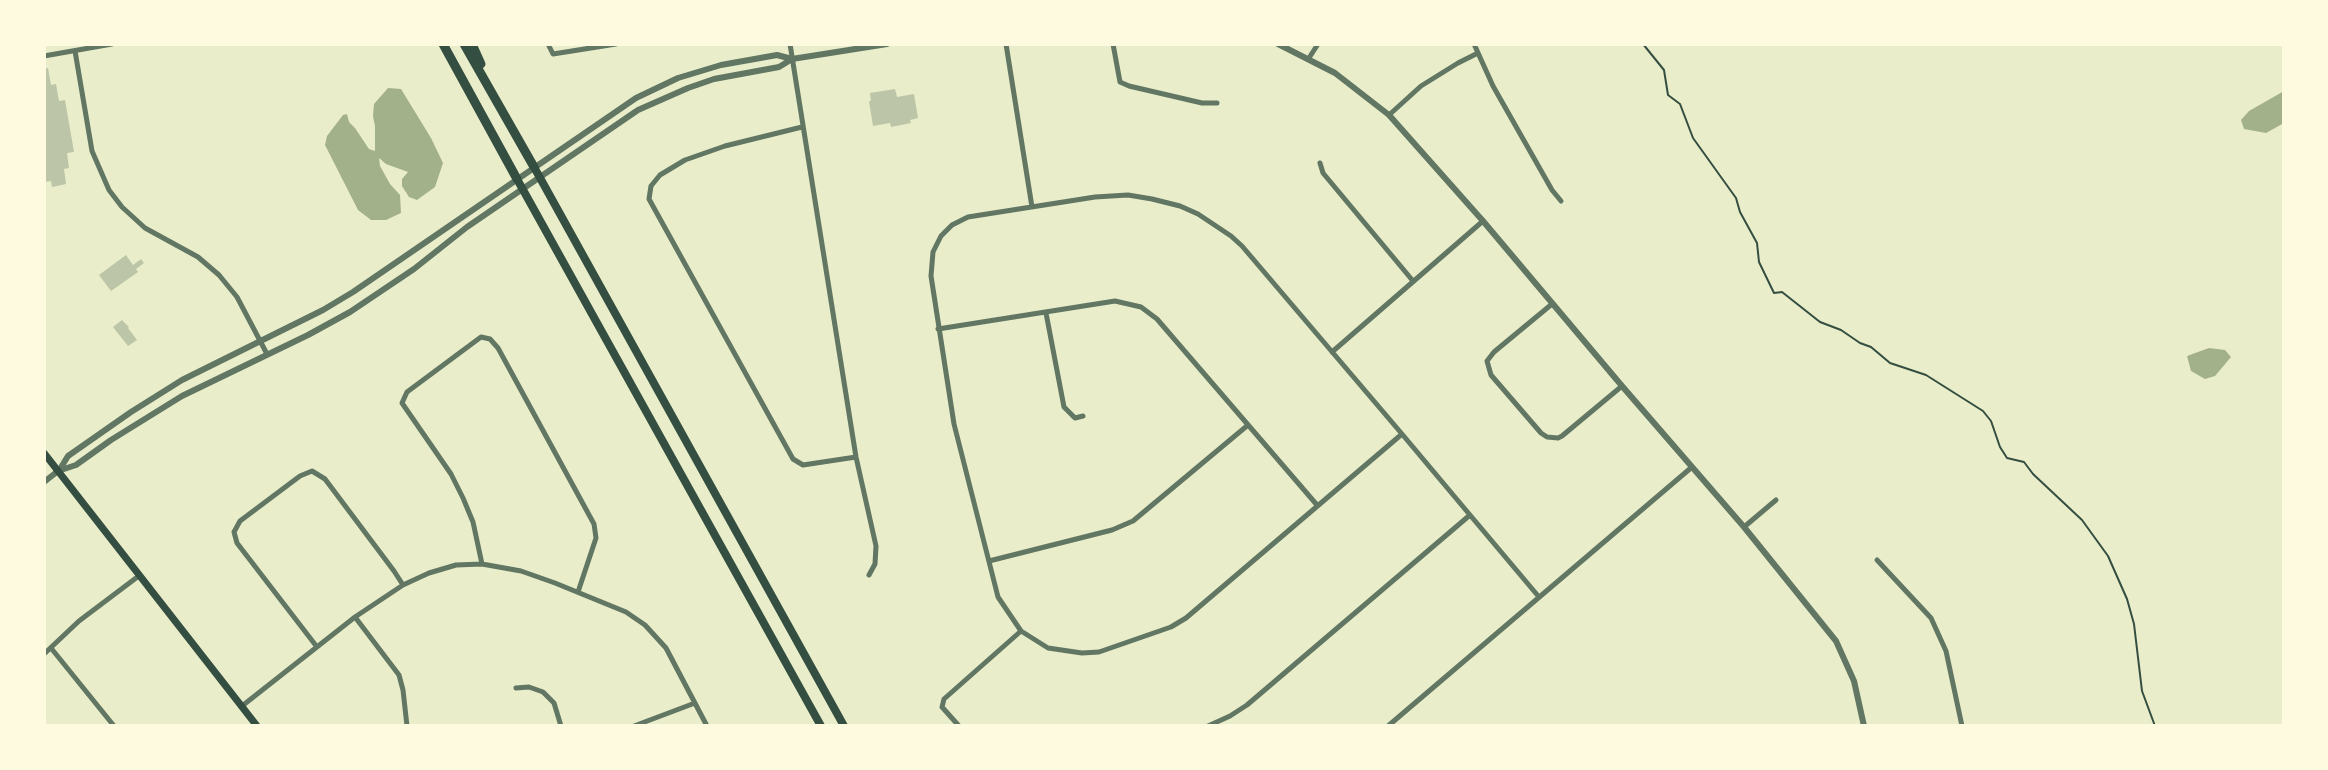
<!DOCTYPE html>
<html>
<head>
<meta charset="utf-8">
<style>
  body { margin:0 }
  #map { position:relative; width:2328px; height:770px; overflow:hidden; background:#e9edc9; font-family:"DejaVu Sans",sans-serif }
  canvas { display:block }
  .frame { position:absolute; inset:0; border:46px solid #fefae0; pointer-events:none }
</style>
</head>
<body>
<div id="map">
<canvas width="2328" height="770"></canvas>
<div class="frame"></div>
</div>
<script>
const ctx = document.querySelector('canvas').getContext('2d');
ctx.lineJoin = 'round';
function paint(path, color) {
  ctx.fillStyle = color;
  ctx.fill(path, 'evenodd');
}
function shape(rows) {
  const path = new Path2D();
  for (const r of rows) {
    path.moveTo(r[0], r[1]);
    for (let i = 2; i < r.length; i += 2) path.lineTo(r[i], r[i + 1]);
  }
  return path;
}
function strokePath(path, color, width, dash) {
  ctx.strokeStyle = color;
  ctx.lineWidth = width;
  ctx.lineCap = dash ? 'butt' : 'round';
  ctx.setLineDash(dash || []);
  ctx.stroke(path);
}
paint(shape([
  [388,88,401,89,431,138,443,163,435,187,417,200,409,197,402,186,402,179,408,172,386,164,379,158,380,166,390,184,400,195,401,213,386,220,371,220,358,210,325,145,327,136,343,115,347,114,349,122,355,128,369,149,375,151,375,126,373,116,374,104],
  [2284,91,2284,123,2266,133,2244,129,2241,120,2249,111],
  [2209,348,2225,350,2231,357,2215,376,2205,379,2191,371,2187,356]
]), '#a3b18a');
paint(shape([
  [48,68,51,85,56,84,59,101,65,100,74,152,67,153,69,168,64,169,66,184,52,187,51,181,44,182,44,69],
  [895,89,897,97,914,94,918,118,910,120,911,123,891,127,890,123,873,126,869,101,871,101,870,93],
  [126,255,133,265,141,259,144,263,136,269,138,272,111,291,99,275],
  [122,320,129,327,128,328,137,340,128,346,113,327]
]), '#bcc5a7');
strokePath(shape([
  [1643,44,1664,70,1668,95,1680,104,1693,138,1736,198,1740,212,1757,243,1759,262,1774,293,1782,292,1820,322,1841,330,1860,343,1871,347,1890,363,1926,375,1983,411,1991,421,2000,447,2007,458,2024,462,2033,474,2082,520,2108,556,2127,599,2134,624,2142,691,2155,726]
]), '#344e41', 2);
strokePath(shape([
  [548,44,553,54,616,44],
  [790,44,856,457,876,546,875,564,869,575],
  [1006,44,1032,207],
  [1113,44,1120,82,1129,86,1202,103,1217,103],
  [1474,44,1493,86,1552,190,1561,201],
  [75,51,92,151,109,190,122,207,145,228,198,257,219,275,237,297,267,354],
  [44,56,112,44],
  [1309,58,1318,44],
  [1389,115,1421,86,1458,63,1478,53],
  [802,127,725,146,685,160,660,175,651,186,649,199,793,459,803,465,856,457],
  [1320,163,1323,173,1413,281],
  [1552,304,1494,352,1487,361,1491,375,1541,433,1547,437,1558,438,1562,436,1622,386],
  [1046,313,1064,407,1075,418,1083,416],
  [938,329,1115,301,1141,307,1157,319,1317,505],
  [1332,352,1483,221],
  [1402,434,1186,618,1171,627,1099,652,1082,653,1048,648,1021,631,998,597,954,424,931,276,933,252,941,236,952,225,968,217,1095,197,1128,195,1152,199,1180,206,1198,214,1231,236,1242,246,1402,434,1470,515,1539,597],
  [1744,527,1776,500],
  [1877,560,1931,618,1946,651,1962,726],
  [989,561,1112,530,1133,521,1248,425],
  [482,564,473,522,463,498,451,474,402,403,407,392,481,337,490,339,498,348,594,524,596,538,578,592],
  [355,617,399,675,403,690,407,726],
  [317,647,237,543,234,532,240,521,300,476,312,471,325,479,394,571,403,585],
  [51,648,114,726],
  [44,654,79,621,140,575],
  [516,688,529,687,543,692,554,703,561,726],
  [242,706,355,617,403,585,429,573,456,565,482,564,521,571,555,583,626,612,645,625,666,648,707,726],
  [634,726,695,703],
  [959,726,942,707,944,699,1021,631],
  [1208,726,1230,716,1247,705,1470,515],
  [1388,726,1692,467]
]), '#617663', 5);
strokePath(shape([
  [1278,44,1335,73,1389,115,1483,221,1622,386,1744,527,1836,641,1854,681,1864,726],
  [60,469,68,456,131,412,182,380,323,310,353,292,636,98,678,78,721,65,777,55,792,59],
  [44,482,58,471,76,465,111,440,182,396,308,335,350,312,414,269,467,227,638,110,688,88,714,79,779,67,792,59,887,44]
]), '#617663', 6);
strokePath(shape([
  [44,453,257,726]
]), '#344e41', 7);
strokePath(shape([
  [534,167,844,726],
  [517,179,821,726]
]), '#344e41', 8);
strokePath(shape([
  [443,44,517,179],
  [464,44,534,167],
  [472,44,481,64]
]), '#344e41', 9);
</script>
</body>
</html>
